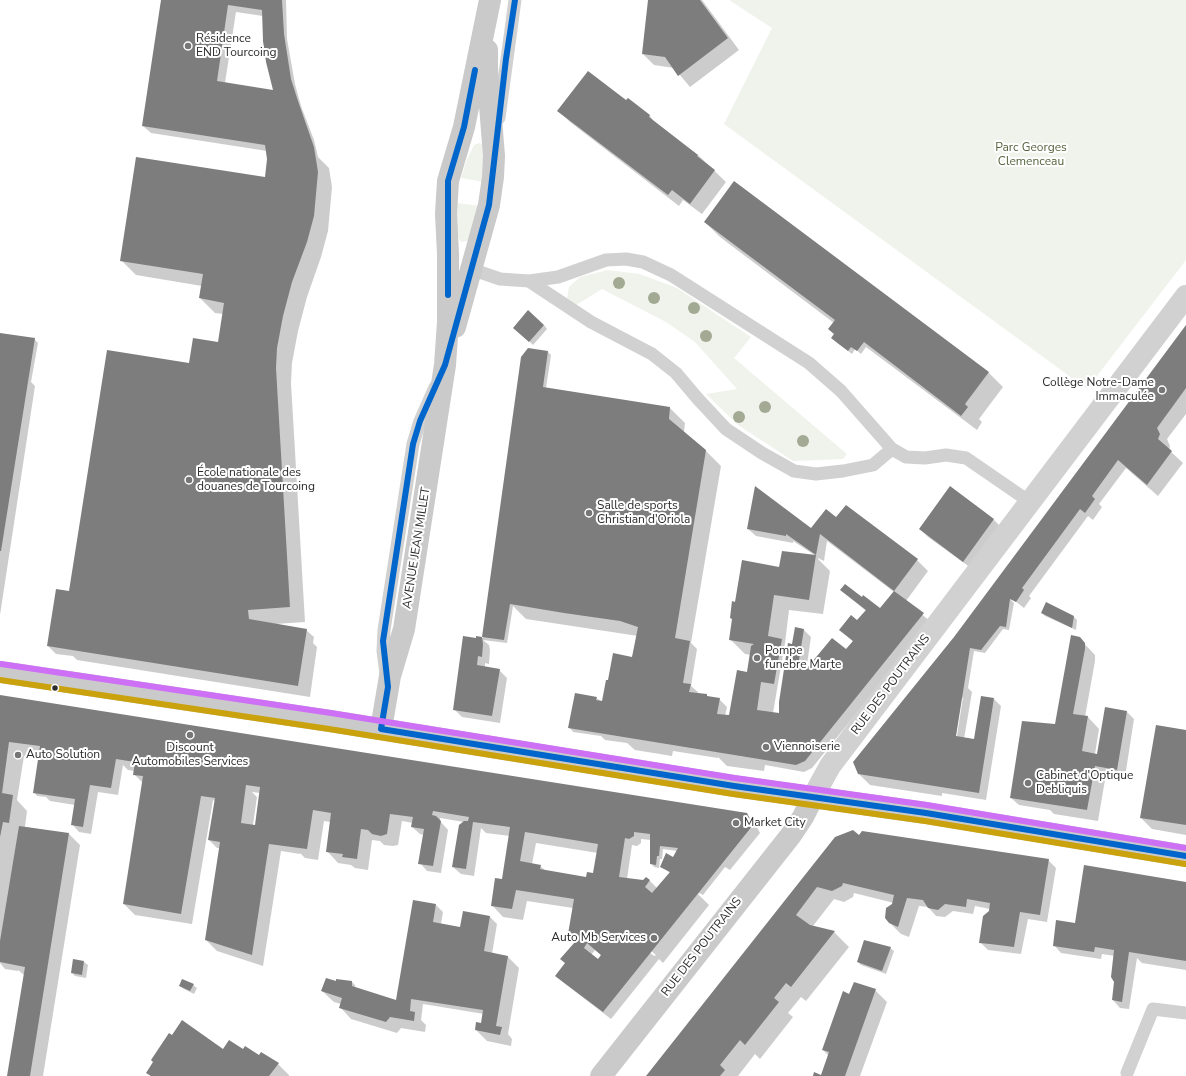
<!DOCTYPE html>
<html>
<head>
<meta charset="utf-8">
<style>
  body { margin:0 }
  canvas { display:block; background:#fff }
</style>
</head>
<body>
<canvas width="1186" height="1076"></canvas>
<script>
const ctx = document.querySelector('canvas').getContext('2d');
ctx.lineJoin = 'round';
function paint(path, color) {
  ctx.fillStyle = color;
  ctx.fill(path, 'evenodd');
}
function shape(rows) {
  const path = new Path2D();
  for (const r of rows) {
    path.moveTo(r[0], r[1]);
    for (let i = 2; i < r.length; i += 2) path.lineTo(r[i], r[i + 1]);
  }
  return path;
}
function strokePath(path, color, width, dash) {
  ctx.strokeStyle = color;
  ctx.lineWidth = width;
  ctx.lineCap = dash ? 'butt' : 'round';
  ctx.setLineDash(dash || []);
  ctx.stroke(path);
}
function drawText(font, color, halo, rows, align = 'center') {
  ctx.font = font + ' "Nunito Sans",sans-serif';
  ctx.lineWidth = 4;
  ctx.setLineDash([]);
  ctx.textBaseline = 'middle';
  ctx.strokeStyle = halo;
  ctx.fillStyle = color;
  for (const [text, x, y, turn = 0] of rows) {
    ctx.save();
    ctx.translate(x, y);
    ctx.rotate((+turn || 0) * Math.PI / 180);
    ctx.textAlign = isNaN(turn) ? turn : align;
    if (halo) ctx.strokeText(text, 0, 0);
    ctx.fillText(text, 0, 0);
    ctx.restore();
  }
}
paint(shape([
  [729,0,1186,0,1186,260,1087,389,724,124,772,28],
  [479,143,482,144,485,148,484,182,461,178,466,162,474,145],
  [457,203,480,206,470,237,467,241,462,242,460,241,457,234],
  [608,270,640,274,677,288,751,337,734,358,847,454,843,459,793,461,738,425,706,394,737,389,695,342,666,322,602,289,576,305,567,298,569,287,580,277]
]), '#f0f3eb');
paint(shape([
  [162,0,286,0,287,39,295,84,301,106,314,140,318,157,329,168,332,187,328,231,321,257,307,297,298,331,292,363,291,383,305,622,275,624,306,630,314,637,313,643,317,647,310,697,77,660,73,656,56,654,48,646,70,592,190,364,219,343,223,314,215,313,200,298,202,286,136,275,121,260,266,179,268,159,267,151,151,133,143,126],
  [236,12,263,16,274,91,225,83],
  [649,0,702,0,739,50,690,87,674,68,654,65,643,54],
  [628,100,650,116,653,120,652,121,698,155,726,182,702,214,683,200,679,206,570,122,559,111,630,104],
  [734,183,989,373,1003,387,979,419,982,422,977,430,866,347,861,354,855,349,852,354,836,342,832,338,835,334,834,323,720,237,705,222],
  [544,325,547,329,533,345,514,327],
  [1186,327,1186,414,1167,439,1170,446,1169,450,1183,463,1158,496,1126,468,1099,504,1102,507,1093,520,1088,516,1029,596,1031,598,1024,608,1011,598,1010,599,1014,603,1009,630,1003,629,985,653,974,651,968,688,972,692,964,739,975,740,994,699,1001,706,986,800,942,793,942,796,870,785,859,774,955,638],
  [963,697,956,742,954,741,961,700],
  [34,339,38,343,31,382,35,386,0,615,0,342],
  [548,352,551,355,546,388,670,408,685,423,684,432,706,451,721,466,691,643,697,649,691,686,698,692,698,694,719,699,727,707,725,716,730,717,747,673,751,655,745,654,730,639,733,620,731,618,735,602,780,568,783,552,816,556,793,541,793,543,756,536,748,529,816,533,836,519,917,560,928,571,906,601,931,622,812,768,804,772,765,765,764,771,727,766,718,757,718,758,673,751,672,756,635,750,627,743,605,740,601,736,573,732,570,728,596,698,603,702,609,681,632,658,638,636,526,619,513,606,507,643,483,640,489,645,490,650,489,664,485,663,485,668,499,670,507,678,500,723,462,717,454,709,477,637,483,638,522,357],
  [827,541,894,592,880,610,841,590,866,611,857,622,848,637,853,641,847,650,806,671,811,637,804,630,793,645,780,714,773,713,785,643,789,610,823,614,830,571,818,559,818,558,824,561],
  [950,488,994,520,1001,527,971,568,928,537,920,529],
  [1042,613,1074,617,1077,620,1076,630,1045,616],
  [1079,638,1095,655,1095,661,1085,717,1088,717,1099,729,1095,754,1097,756,1127,712,1134,719,1125,777,1106,774,1098,821,1054,814,1050,810,1019,805,1011,798,1056,726],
  [0,696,746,814,754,821,760,833,730,870,725,867,703,895,699,893,698,894,709,905,663,963,659,959,611,1019,564,983,556,976,566,963,575,942,576,940,569,934,573,908,527,901,523,920,503,917,492,905,503,880,510,836,486,833,481,828,474,876,461,874,453,867,464,822,440,818,440,821,448,830,441,873,427,871,420,863,424,835,420,834,412,827,413,823,402,821,398,845,393,846,384,845,380,841,372,840,368,870,355,868,351,865,338,863,327,851,330,822,324,821,318,860,305,858,300,853,300,854,281,851,263,966,217,951,206,940,220,848,217,848,209,840,215,801,213,800,192,924,135,915,124,904,143,783,134,774,134,771,128,770,123,765,118,795,98,792,91,834,79,832,72,824,75,805,50,801,46,797,37,796,34,792,39,758,24,756,17,800,27,811,25,827,69,834,80,845,43,1076,8,1076,24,975,18,970,18,971,5,969,0,963],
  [252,792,260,793,256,826,253,825,257,797],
  [641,839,651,840,651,863,654,867,659,868,660,859,662,859,663,849,677,851,673,858,661,866,670,873,657,888,650,881,627,879,632,845,637,846,641,843],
  [536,843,598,853,593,874,587,878,546,871,540,866,532,864],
  [614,921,656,955,654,956,614,923],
  [595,950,602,956,598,961,591,955],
  [1186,731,1186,835,1152,829,1141,818],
  [859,836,1048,860,1056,868,1047,922,1028,919,1021,954,988,950,980,942,990,909,975,906,973,914,953,911,945,917,936,916,928,907,919,906,909,937,901,934,890,923,894,903,854,893,853,897,844,902,834,899,813,926,834,932,849,947,806,1001,801,997,788,1013,793,1017,760,1059,755,1054,738,1076,647,1076],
  [1186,883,1186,970,1142,963,1137,958,1129,1009,1120,1008,1113,1000,1115,982,1115,956,1102,954,1101,959,1061,953,1054,945,1076,924],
  [436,905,443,912,441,924,461,928,490,917,497,924,492,954,508,957,519,968,508,1034,512,1039,511,1046,487,1041,476,1030,482,1024,484,1014,423,1004,421,1020,426,1025,425,1032,401,1028,397,1033,351,1019,340,1007,341,1004,334,1002,322,991,339,983,352,982,355,985,355,988,397,1001],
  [890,948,894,951,886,974,861,965,858,962],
  [74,960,84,962,88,965,86,978,75,976,72,973],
  [193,985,197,988,194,994,184,989,180,986],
  [875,990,887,1002,860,1076,822,1076,829,1056,823,1050,850,995],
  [172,1036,223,1050,243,1050,278,1064,289,1075,289,1076,151,1076,147,1073]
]), '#0003');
paint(shape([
  [161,0,282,0,284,34,291,79,298,101,314,147,318,172,314,216,307,242,292,282,283,316,277,348,276,368,290,607,248,610,249,619,307,629,298,686,47,646,56,589,69,591,107,350,189,363,193,338,218,342,224,303,199,298,203,274,120,261,136,157,265,177,267,159,265,145,142,126],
  [228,5,262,10,263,41,266,62,273,90,217,81],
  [648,0,700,0,728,38,678,76,665,57,642,54],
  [588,71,626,100,628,98,650,115,649,117,698,155,697,156,715,170,690,204,672,190,668,195,557,111],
  [734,181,989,372,965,404,968,407,961,416,864,342,857,351,851,347,848,351,831,338,834,334,828,329,835,320,704,222],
  [528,310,544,325,529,342,513,328],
  [1186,325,1186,388,1157,428,1160,434,1158,439,1172,451,1147,485,1118,460,1092,496,1095,499,1085,513,1080,509,1022,588,1024,590,1016,602,1010,599,1006,627,1000,626,981,650,970,648,956,736,974,739,981,696,994,698,979,793,858,774,853,762,954,637],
  [0,333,35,338,1,551,0,551],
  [528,348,548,351,543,387,670,407,669,419,706,450,675,638,690,641,683,683,691,684,689,692,707,694,707,696,720,698,717,714,729,715,737,670,747,672,751,646,754,644,729,640,732,619,730,618,732,601,735,602,742,560,779,567,782,551,816,555,809,600,774,595,768,636,782,639,774,684,761,682,757,710,779,713,779,702,788,643,792,644,795,627,804,629,798,666,807,668,832,638,846,649,853,641,839,630,851,615,857,620,866,610,840,590,845,584,862,597,863,595,880,608,894,591,924,613,805,761,796,765,568,728,575,693,597,697,596,700,602,701,606,680,608,680,613,653,632,657,638,627,620,621,564,613,510,604,504,640,482,637,483,644,482,657,478,656,477,665,500,669,492,716,453,710,463,636,476,638,476,636,482,637,521,357],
  [755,486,811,528,826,509,836,517,846,505,918,559,894,591,820,534,816,555,786,534,786,536,747,529],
  [950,486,994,519,963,562,919,529],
  [1046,602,1074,616,1072,628,1041,613],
  [1071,635,1080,637,1085,643,1085,649,1073,714,1088,716,1082,751,1097,754,1105,707,1127,711,1117,770,1095,766,1087,810,1010,798,1022,721,1055,724],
  [0,695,747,813,753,825,603,1012,555,976,565,963,560,959,575,942,576,935,568,934,574,899,516,890,512,909,491,906,495,878,502,879,510,827,473,822,466,869,452,867,459,825,464,821,468,821,469,817,433,811,432,815,436,816,441,821,433,866,418,864,424,829,411,827,413,817,390,814,387,834,381,836,372,834,368,830,361,829,357,859,342,857,343,854,326,852,331,813,313,810,307,849,269,844,252,955,205,940,220,842,208,840,215,798,201,796,181,914,123,904,143,776,133,775,135,762,116,759,111,788,90,785,83,827,71,825,75,799,33,793,40,746,9,742,2,793,13,795,9,823,3,822,0,837],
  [246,785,260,787,255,825,241,823],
  [525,832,598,844,593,873,587,872,586,877,540,869,541,865,520,861],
  [634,832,650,834,650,864,656,865,657,856,659,856,660,846,678,848,673,857,666,853,660,867,670,872,652,893,645,887,650,880,646,877,643,880,619,877,625,838,629,839,634,836],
  [587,943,601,955,598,959,584,948],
  [1156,725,1186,730,1186,825,1140,818],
  [19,826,69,833,30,1076,7,1076,25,967,0,962,0,941],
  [853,830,859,835,862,831,1049,859,1040,915,1020,912,1014,947,990,944,979,943,983,916,989,911,990,903,967,899,966,907,945,904,938,910,928,908,923,900,907,898,898,927,889,923,885,918,886,908,892,904,894,895,843,883,842,886,832,891,817,887,796,915,810,925,835,931,791,987,786,983,774,998,779,1002,745,1045,740,1040,720,1065,725,1070,720,1076,646,1076,835,837],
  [1084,865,1186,882,1186,961,1129,952,1122,1002,1112,1000,1114,982,1111,977,1114,950,1095,947,1094,952,1053,946,1056,920,1075,923],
  [413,900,436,904,433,922,460,927,463,911,490,916,484,951,508,956,496,1026,502,1027,500,1035,475,1030,476,1022,481,1023,483,1010,411,999,410,1011,415,1012,414,1021,390,1017,386,1022,339,1008,342,998,321,991,326,978,336,981,336,979,352,981,352,986,396,1000],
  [864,940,891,947,882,971,857,962],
  [73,959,84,961,82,975,71,973],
  [182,979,194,984,190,991,179,986],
  [854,982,876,989,845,1076,813,1076,814,1072,821,1075,829,1052,822,1050,843,991,849,994],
  [182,1020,223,1049,229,1040,243,1049,245,1046,259,1055,261,1052,279,1063,269,1076,151,1076,146,1073,153,1062,151,1060,169,1033,172,1035]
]), '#7d7d7d');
strokePath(shape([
  [499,118,515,0],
  [471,269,500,279,529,281,558,277,606,260,626,259,643,262,671,275,809,363,841,391,892,449,906,457,925,458,946,455,966,458,1030,502],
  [529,281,591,322,652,354,676,373,698,399,726,429,762,453,794,471,816,474,843,471,873,465,892,449],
  [386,674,383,651,384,630,413,444,420,421,435,387],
  [1127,1073,1153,1009,1186,1013]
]), '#d1d1d1', 13);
strokePath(shape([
  [813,797,830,766,1186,296]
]), '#d1d1d1', 22);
strokePath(shape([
  [455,327,489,205,493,177,494,156,487,68,487,50],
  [0,672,330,721,734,786,926,813,1186,856],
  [381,729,390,676,404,629,445,365,448,322,448,254,446,214,448,181,464,127,490,0],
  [601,1076,791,835,803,817,813,797]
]), '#cacaca', 22);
strokePath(shape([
  [448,295,448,181,464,127,475,70],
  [381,729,734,786,926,813,1186,856],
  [381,729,388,687,383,641,413,444,420,421,445,365,489,205,506,59,515,0]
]), '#06c', 6);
strokePath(shape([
  [0,680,329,729,733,794,925,821,1185,864]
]), '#caa20e', 6);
strokePath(shape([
  [1,664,331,713,735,778,927,805,1186,848]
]), '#ce70f6', 6);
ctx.fillStyle = '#a2aa94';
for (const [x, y] of [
  [619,283],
  [654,298],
  [694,308],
  [706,336],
  [765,407],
  [739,417],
  [803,441]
]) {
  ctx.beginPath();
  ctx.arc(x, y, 6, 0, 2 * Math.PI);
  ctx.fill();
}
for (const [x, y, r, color] of [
  [188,46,4,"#767676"],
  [1162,390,4,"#767676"],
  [189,480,4,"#767676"],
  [589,513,4,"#767676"],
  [757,658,4,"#767676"],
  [55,688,3.5,"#2c2c2c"],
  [190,735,4,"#767676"],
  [766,747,4,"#767676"],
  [18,755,4,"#767676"],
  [1028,783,4,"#767676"],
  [736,823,4,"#767676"],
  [654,938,4,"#767676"]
]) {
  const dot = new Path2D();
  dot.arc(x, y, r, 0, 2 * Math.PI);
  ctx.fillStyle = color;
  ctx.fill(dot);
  strokePath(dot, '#fff', 1.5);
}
drawText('12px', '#2c2c2c', '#fff', [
  ["Résidence",196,39],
  ["END Tourcoing",196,53],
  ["Collège Notre-Dame",1154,383,"right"],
  ["Immaculée",1154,397,"right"],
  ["École nationale des",197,473],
  ["douanes de Tourcoing",197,487],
  ["Salle de sports",597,506],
  ["Christian d'Oriola",597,520],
  ["Pompe",765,651],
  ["funebre Marte",765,665],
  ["Viennoiserie",774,747],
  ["Discount",190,748,"center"],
  ["Automobiles Services",190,762,"center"],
  ["Auto Solution",26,755],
  ["Cabinet d'Optique",1036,776],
  ["Debliquis",1036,790],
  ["Market City",744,823],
  ["Auto Mb Services",646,938,"right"]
], 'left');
drawText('12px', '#55643d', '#fff', [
  ["Parc Georges",1031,148],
  ["Clemenceau",1031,162]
]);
drawText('12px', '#2c2c2c', '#fff', [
  ["AVENUE JEAN MILLET",417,548,-81],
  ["RUE DES POUTRAINS",891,685,-53],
  ["RUE DES POUTRAINS",702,947,-52]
]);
</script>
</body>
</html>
